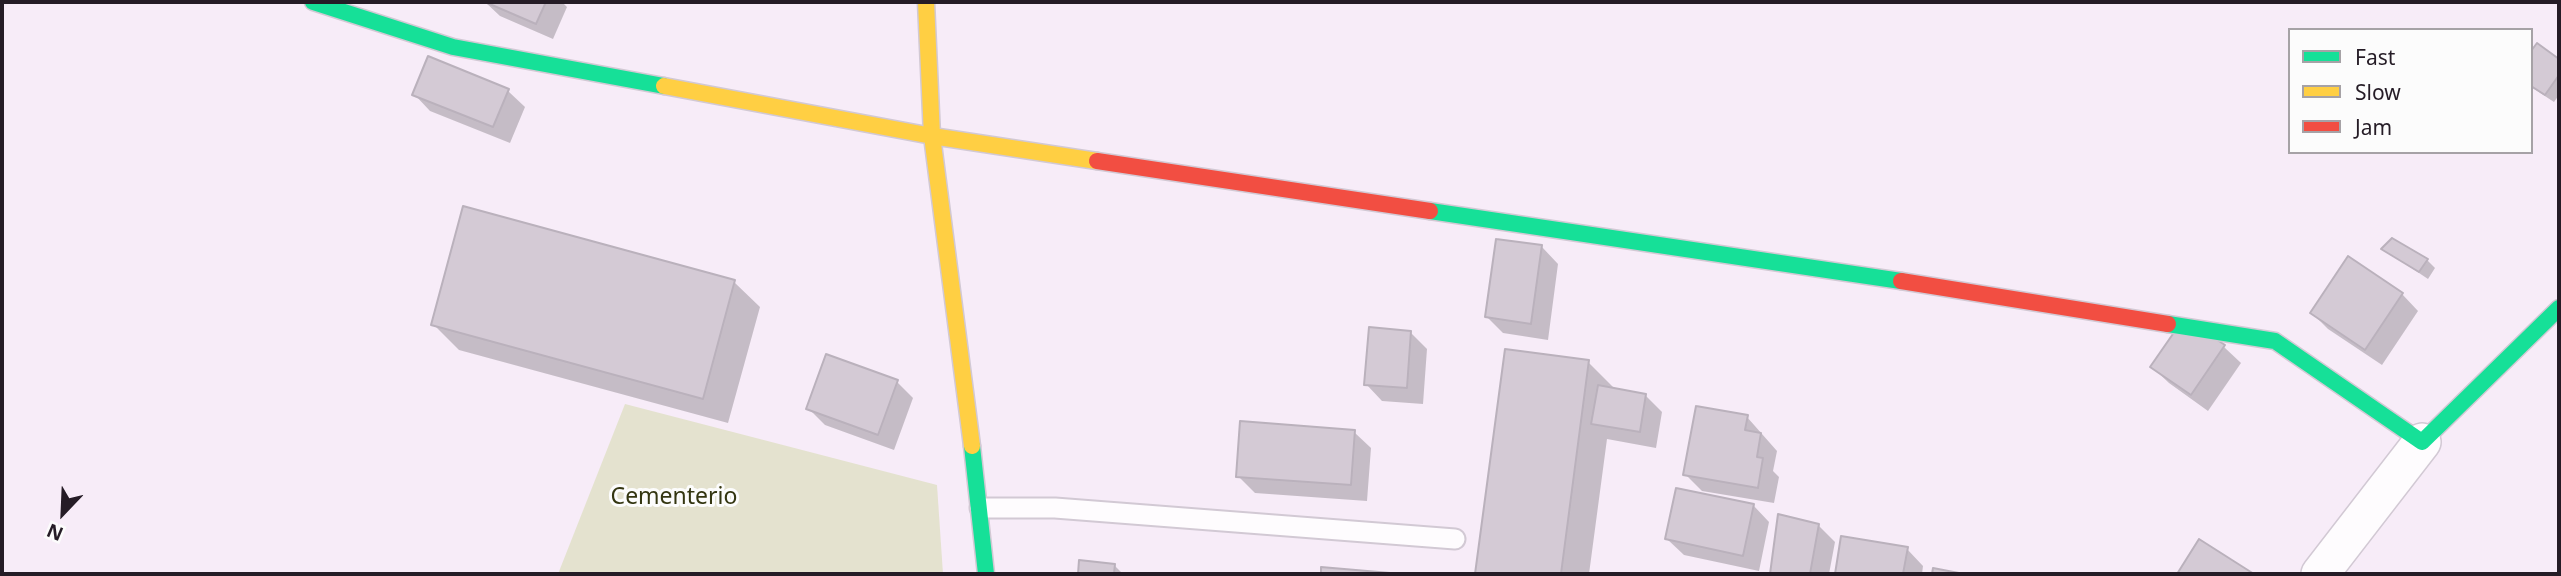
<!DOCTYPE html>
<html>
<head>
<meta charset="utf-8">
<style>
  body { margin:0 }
  #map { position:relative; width:2561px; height:576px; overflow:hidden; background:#f7ecf8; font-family:"Noto Sans",sans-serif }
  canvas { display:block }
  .frame { position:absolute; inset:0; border:4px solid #251c26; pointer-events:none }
  .legend { position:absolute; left:2288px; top:28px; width:245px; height:126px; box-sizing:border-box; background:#fcfcfc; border:2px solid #a6a2a6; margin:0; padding:9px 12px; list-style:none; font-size:21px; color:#251c26 }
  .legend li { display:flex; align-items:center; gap:14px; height:35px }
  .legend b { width:35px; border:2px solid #a6a2a6 }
  .north { position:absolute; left:28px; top:478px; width:70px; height:70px; -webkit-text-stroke:5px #fcfcfc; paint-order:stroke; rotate:203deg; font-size:19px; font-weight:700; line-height:28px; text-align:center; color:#251c26 }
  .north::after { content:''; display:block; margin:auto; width:24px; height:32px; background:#251c26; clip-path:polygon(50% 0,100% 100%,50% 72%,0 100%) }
</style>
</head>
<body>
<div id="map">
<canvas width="2561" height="576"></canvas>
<div class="frame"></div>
<ul class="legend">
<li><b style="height:9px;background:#16e098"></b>Fast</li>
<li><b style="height:9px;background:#ffcf43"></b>Slow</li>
<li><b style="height:9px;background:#f24e42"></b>Jam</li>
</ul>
<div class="north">N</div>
</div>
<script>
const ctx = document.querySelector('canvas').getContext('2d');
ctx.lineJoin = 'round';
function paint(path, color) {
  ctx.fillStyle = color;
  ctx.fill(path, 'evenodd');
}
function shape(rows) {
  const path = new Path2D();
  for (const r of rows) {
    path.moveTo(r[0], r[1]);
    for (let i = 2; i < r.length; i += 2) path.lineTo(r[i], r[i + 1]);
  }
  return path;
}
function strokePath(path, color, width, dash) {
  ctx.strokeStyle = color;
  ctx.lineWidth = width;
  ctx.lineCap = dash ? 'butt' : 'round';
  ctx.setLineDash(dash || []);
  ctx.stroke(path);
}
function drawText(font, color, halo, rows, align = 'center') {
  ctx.font = font + ' "Noto Sans",sans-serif';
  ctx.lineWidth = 6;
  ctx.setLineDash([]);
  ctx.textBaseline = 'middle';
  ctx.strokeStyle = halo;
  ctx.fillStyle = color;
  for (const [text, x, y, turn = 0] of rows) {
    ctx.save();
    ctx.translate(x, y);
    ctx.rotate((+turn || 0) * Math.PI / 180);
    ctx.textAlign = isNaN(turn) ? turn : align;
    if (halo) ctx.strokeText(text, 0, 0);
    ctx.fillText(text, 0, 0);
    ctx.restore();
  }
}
paint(shape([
  [625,404,937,485,943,574,558,574]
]), '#e4e2cf');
paint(shape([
  [485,2,562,2,567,7,553,39,500,16],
  [2537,46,2559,62,2559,95,2554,102,2531,87,2531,55],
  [508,91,525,107,510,143,430,111,414,94],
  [1542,247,1558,264,1548,340,1503,333,1487,317],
  [2383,249,2427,260,2435,268,2428,279],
  [734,282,760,307,728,423,459,350,433,324],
  [2402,294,2418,311,2382,365,2328,329,2312,313],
  [1410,332,1427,349,1423,404,1382,401,1366,384],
  [2224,347,2241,363,2208,411,2169,383,2152,367],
  [1506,351,1588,362,1614,388,1645,395,1662,412,1656,448,1607,439,1589,574,1477,574],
  [897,382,913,398,894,450,825,425,808,408],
  [1747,417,1777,451,1773,471,1779,477,1774,503,1702,491,1685,474],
  [1354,432,1371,448,1367,501,1255,493,1238,476],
  [1753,505,1769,522,1759,571,1684,555,1667,539],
  [1779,516,1819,526,1835,542,1829,574,1772,574],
  [1843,538,1907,549,1923,566,1922,574,1837,574],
  [1081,562,1114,565,1123,574,1080,574]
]), '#0003');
const building = shape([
  [485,2,546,2,536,24,485,2],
  [2537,43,2559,59,2559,75,2545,95,2531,86,2531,51,2537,43],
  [428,56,509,89,493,127,412,95,428,56],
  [463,206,735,280,703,399,431,325,463,206],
  [2392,238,2428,259,2419,272,2381,249,2392,238],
  [1496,239,1542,245,1531,324,1485,317,1496,239],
  [2348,256,2403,293,2365,350,2310,313,2348,256],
  [2184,318,2225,345,2191,395,2150,367,2184,318],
  [1369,327,1411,331,1407,388,1364,385,1369,327],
  [1505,349,1589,360,1561,574,1475,574,1505,349],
  [826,354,898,380,878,435,806,409,826,354],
  [1598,385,1646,394,1640,432,1591,424,1598,385],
  [1696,406,1748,415,1745,430,1761,433,1757,457,1763,458,1758,488,1683,475,1696,406],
  [1240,421,1355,430,1351,485,1236,477,1240,421],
  [1676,488,1754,504,1743,556,1665,539,1676,488],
  [1778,514,1819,524,1810,574,1770,574,1778,514],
  [1841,536,1908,547,1903,574,1835,574,1841,536],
  [2199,539,2254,574,2177,574,2199,539],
  [1079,560,1115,564,1114,574,1078,574,1079,560],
  [1321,567,1402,574,1321,574,1321,567],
  [1933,568,1964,574,1932,574,1933,568]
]);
paint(building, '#d4cad5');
strokePath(building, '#bab1bc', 2);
const lane = shape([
  [980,508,1055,508,1455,539]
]);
const street = shape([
  [2320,574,2422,442]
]);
const fast = shape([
  [313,2,453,47,664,86],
  [1430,211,1901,281],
  [2168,324,2275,341,2422,442,2559,308],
  [972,446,986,574]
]);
const slow = shape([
  [926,2,932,136,972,446],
  [664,86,932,136,1097,161]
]);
const jam = shape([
  [1097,161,1430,211],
  [1901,281,2168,324]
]);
strokePath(lane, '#d2c9d4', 23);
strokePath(street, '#d2c9d4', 40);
strokePath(fast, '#d2c9d4', 19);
strokePath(slow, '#d2c9d4', 19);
strokePath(jam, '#d2c9d4', 19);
strokePath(lane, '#fefcfe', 19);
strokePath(street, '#fefcfe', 37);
strokePath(fast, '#16e098', 16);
strokePath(slow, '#ffcf43', 16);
strokePath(jam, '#f24e42', 16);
drawText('23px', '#343611', '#fcfcfc', [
  ["Cementerio",674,497]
]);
</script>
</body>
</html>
